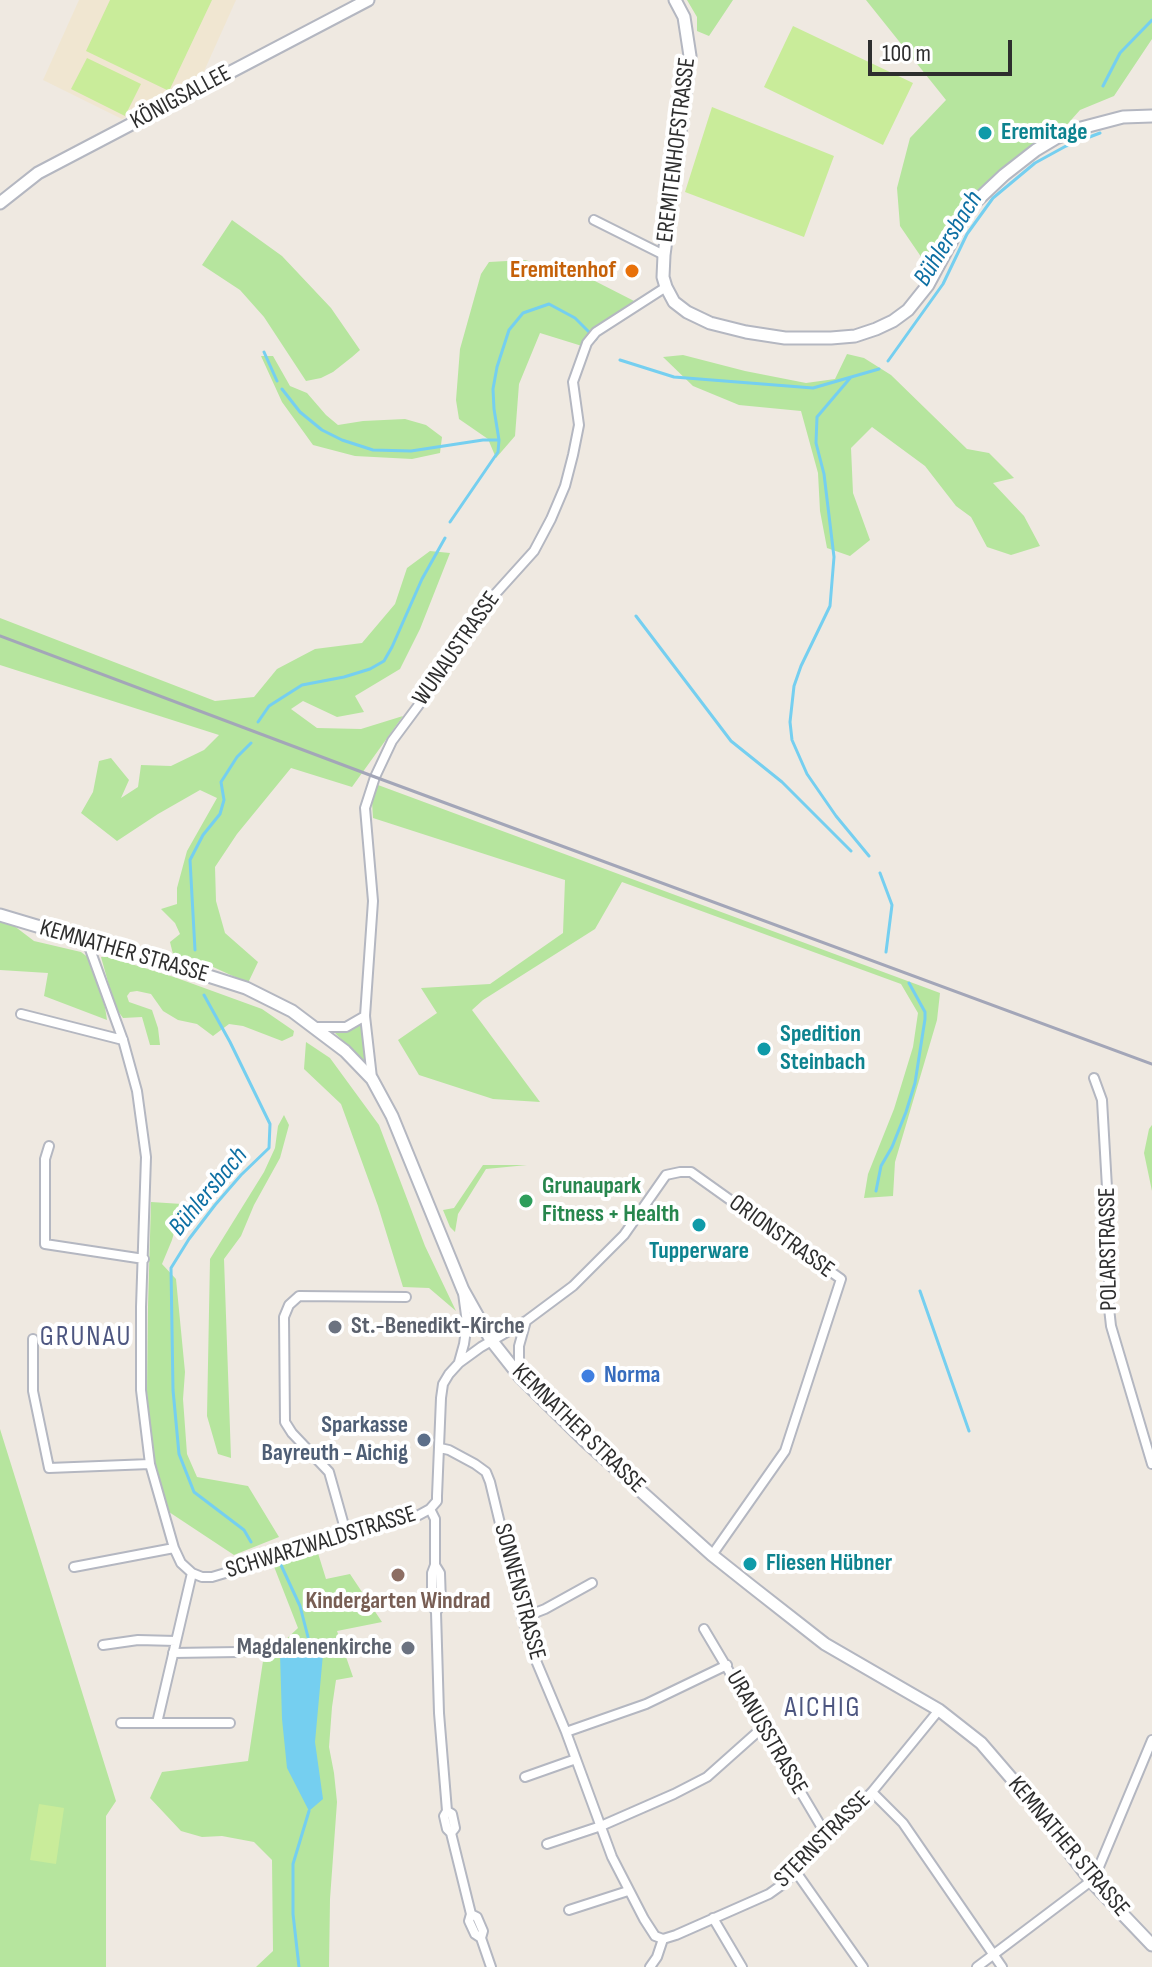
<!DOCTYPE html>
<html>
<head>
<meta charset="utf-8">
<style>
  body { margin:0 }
  #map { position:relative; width:1152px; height:1967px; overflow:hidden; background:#efe9e1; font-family:"Sofia Sans Condensed",sans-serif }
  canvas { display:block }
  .scale { position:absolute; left:868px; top:40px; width:144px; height:36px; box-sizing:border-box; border:4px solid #2e2e2e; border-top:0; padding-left:10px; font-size:24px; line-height:28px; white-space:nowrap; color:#2e2e2e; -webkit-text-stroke:6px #fff; paint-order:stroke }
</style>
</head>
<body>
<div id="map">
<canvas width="1152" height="1967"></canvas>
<div class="scale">100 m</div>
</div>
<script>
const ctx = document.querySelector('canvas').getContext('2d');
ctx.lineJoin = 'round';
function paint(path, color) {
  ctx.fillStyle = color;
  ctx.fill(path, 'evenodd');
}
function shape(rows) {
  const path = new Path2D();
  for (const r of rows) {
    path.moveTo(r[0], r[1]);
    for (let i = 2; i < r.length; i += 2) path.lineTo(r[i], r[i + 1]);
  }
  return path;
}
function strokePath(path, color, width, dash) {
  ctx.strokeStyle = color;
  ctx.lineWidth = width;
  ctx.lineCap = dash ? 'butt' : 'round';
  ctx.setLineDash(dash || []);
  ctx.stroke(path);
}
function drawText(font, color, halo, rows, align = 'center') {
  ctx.font = font + ' "Sofia Sans Condensed",sans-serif';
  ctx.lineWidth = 8;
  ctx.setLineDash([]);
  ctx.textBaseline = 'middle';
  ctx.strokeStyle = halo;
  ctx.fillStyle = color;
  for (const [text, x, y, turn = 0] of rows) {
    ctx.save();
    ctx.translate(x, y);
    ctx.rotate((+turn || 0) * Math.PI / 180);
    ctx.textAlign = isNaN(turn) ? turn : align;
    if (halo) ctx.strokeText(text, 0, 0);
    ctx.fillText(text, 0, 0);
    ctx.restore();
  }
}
paint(shape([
  [79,0,236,0,201,78,122,119,43,80]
]), '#f0e6d1');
paint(shape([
  [687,0,733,0,709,36,697,31,697,17],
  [866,0,1152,0,1152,39,1114,96,1080,110,1064,128,1029,149,969,205,926,264,900,226,897,188,910,138,946,100],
  [232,220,282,256,331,308,360,350,352,357,333,372,321,378,306,381,264,317,240,290,202,265],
  [525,260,591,279,638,303,582,346,540,333,519,384,515,436,496,458,488,439,459,419,456,400,460,349,481,274,489,262],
  [847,354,864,358,891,375,967,449,989,453,1014,478,993,483,1024,516,1040,546,1011,555,987,547,971,517,956,506,925,466,872,427,851,448,853,493,870,540,850,556,827,548,820,511,818,473,801,411,739,405,693,386,663,357,683,355,745,371,806,383,835,379],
  [261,356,273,356,290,386,307,393,326,415,338,425,363,421,405,419,426,425,442,437,440,453,412,459,355,456,313,445,282,402],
  [430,551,450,553,420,629,400,669,355,696,364,712,337,717,303,701,291,709,317,728,361,729,403,716,352,787,291,768,237,834,215,867,216,901,225,933,258,962,248,983,211,966,173,954,170,942,180,934,175,923,161,909,177,904,177,888,187,851,217,798,200,790,158,814,117,841,81,813,93,792,99,761,111,758,129,780,121,798,138,787,141,765,171,766,204,750,219,735,0,665,0,618,215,701,254,697,277,669,315,649,362,643,395,604,407,568],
  [378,785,940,993,937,1020,895,1162,893,1196,864,1198,868,1174,894,1109,913,1047,918,1013,901,984,622,882,595,929,483,1000,472,1010,540,1102,493,1099,419,1075,398,1040,437,1013,421,988,490,984,563,933,565,880,373,818,372,802],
  [0,922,13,925,34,941,81,952,89,958,105,1007,107,1020,44,996,48,973,0,970],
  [101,957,108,957,174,977,262,1009,294,1031,293,1036,282,1041,243,1026,229,1024,213,1036,197,1024,178,1020,163,1011,151,994,137,991,130,992,127,996,129,1002,152,1010,158,1028,160,1045,150,1045,142,1017,123,1018,115,1007],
  [363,1020,367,1056,366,1062,363,1061,331,1029],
  [306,1042,330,1058,379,1125,425,1246,456,1311,429,1288,403,1287,378,1206,341,1104,304,1069],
  [284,1115,289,1125,280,1158,254,1205,241,1236,224,1259,231,1458,218,1454,207,1416,210,1259,264,1172,275,1148,278,1126],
  [1152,1125,1152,1191,1144,1153,1149,1129],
  [483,1165,527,1165,486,1169,458,1214,455,1232,450,1227,443,1210,454,1208],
  [151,1202,182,1204,172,1240,162,1264,176,1279,185,1372,183,1399,187,1454,197,1477,248,1486,279,1537,234,1555,169,1512,154,1461,147,1393,148,1306],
  [0,1429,116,1801,106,1816,106,1967,0,1967],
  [317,1550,326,1579,350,1574,382,1622,337,1631,353,1677,336,1680,332,1707,329,1747,334,1773,337,1802,330,1899,329,1967,256,1967,273,1951,272,1860,254,1842,222,1836,202,1837,181,1831,150,1798,162,1772,248,1761,263,1661,298,1628,273,1564]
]), '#b6e59e');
paint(shape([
  [110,0,212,0,169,91,86,51],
  [793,26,913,83,883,145,764,87],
  [87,58,141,84,125,116,71,89],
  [712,107,834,156,804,237,685,192],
  [39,1804,64,1808,56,1864,30,1860]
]), '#c9ec9a');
paint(shape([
  [306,1652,323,1654,315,1742,323,1799,309,1811,287,1768,282,1719,280,1654]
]), '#75cff0');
strokePath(shape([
  [1103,86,1120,53,1152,20],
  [264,352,277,381],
  [620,360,674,377,813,388,879,369],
  [888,361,943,284,967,234,993,198,1035,163,1066,146,1100,133],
  [851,377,817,417,816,443,824,474,834,557,830,606,801,666,794,686,790,722,792,740,807,774,836,816,869,856],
  [282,389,300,412,322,430,342,440,373,450,411,451,483,440,499,440],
  [450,522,498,452,499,440,494,409,493,389,497,367,509,330,523,313,549,304,575,318,596,339],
  [636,616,731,741,782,782,851,851],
  [258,722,269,706,302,685,344,677,370,669,384,661,392,647,422,579,445,538],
  [880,873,892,905,886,952],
  [195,950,190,860,203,835,220,814,224,800,221,782,237,757,251,743],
  [204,995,230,1042,270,1124,269,1148,241,1175,215,1205,189,1239,171,1268,173,1390,179,1454,194,1492,244,1530,251,1542],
  [876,1191,881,1166,892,1147,906,1112,915,1083,925,1019,925,1012,909,983],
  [920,1291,969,1431],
  [281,1565,300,1606,308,1637],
  [305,1642,306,1652],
  [299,1967,293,1914,293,1864,309,1811]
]), '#75cff0', 3);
const street = shape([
  [594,220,664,255],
  [87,941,123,1040,137,1091,146,1157,141,1307,141,1390,150,1464,174,1548,181,1563,192,1573,202,1577,212,1577,419,1515,430,1509,437,1501,437,1496,441,1398,443,1384,449,1374,459,1363,481,1347,526,1321,573,1286,624,1235,666,1175,680,1172,691,1172,841,1279,785,1451,712,1555],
  [21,1014,123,1040],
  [316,1027,346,1027,365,1016],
  [372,1078,365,1016,373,901,365,808,375,777,392,741,418,706,479,612,534,551,551,519,565,486,573,455,579,425,573,382,587,343,596,332,666,287],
  [1094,1078,1102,1100,1109,1223,1109,1308,1111,1326,1152,1464],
  [49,1146,45,1159,45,1244,144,1259],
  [526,1321,519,1346,519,1362,535,1387],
  [33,1339,33,1391,49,1468,150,1464],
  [459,1362,464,1344,467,1323,463,1293],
  [440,1448,449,1450,475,1464,486,1472,490,1482,529,1644,566,1732,612,1857,644,1919,655,1936,663,1939],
  [430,1509,435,1519,435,1565,432,1573,432,1604,436,1612,439,1713,447,1811,444,1816,447,1829,451,1833,471,1914,469,1921,475,1934,481,1938,491,1967],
  [347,1536,329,1472,292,1433,285,1422,284,1317,289,1305,299,1296,406,1297],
  [435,1565,440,1573,441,1604,436,1612],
  [74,1567,174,1548],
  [522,1618,545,1609,592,1583],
  [704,1629,828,1838],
  [103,1645,138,1640,176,1641],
  [173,1653,239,1652],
  [121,1723,230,1723],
  [157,1723,192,1573],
  [566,1732,646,1704,727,1665],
  [525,1777,576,1759],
  [872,1792,903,1823,1002,1967],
  [447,1811,452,1814,455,1828,451,1833],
  [547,1844,601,1826,674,1794,707,1777,762,1728],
  [796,1872,863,1967],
  [569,1910,628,1891],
  [471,1914,477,1917,483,1931,481,1938],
  [713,1918,742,1967],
  [663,1939,676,1935,769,1894,783,1884,872,1792,939,1710],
  [650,1967,657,1957,663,1939],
  [977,1967,1091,1881,1096,1874,1152,1740]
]);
const secondary = shape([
  [675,0,684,17,690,56,664,255,663,277,666,287,674,302,687,312,710,323,746,332,785,338,831,338,855,336,876,329,893,321,908,310,928,285,970,207,1004,175,1036,150,1056,138,1081,128,1123,117,1152,116],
  [0,203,38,173,368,0],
  [0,915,87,941,177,966,246,988,292,1011,345,1051,372,1079,392,1116,463,1290,491,1340,521,1378,585,1441,712,1555,751,1586,825,1644,939,1710,981,1743,1024,1793,1091,1881,1152,1945]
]);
strokePath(street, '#b4b7c1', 12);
strokePath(secondary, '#b4b7c1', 15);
strokePath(street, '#fff', 8);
strokePath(secondary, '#fff', 11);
strokePath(shape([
  [0,636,375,777,1152,1064]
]), '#a3a6b8', 3);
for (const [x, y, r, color] of [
  [985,133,8,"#0f9aa8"],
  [632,271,8,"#e8710a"],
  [764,1049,8,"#0f9aa8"],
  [526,1201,8,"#2e9e5b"],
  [699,1225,8,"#0f9aa8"],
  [335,1327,8,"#6b7280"],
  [588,1376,8,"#3f7fe0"],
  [424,1440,8,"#5c6f8a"],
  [750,1564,8,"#0f9aa8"],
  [398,1575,8,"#8d6e63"],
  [408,1648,8,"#6b7280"]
]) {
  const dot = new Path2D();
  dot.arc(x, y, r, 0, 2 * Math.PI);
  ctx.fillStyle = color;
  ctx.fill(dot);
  strokePath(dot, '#fff', 3);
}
drawText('24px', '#2e2e2e', '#fff', [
  ["KÖNIGSALLEE",181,98,-28],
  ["EREMITENHOFSTRASSE",677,150,-83],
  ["WUNAUSTRASSE",457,649,-55],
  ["KEMNATHER STRASSE",124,952,16],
  ["ORIONSTRASSE",781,1237,36],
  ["POLARSTRASSE",1109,1249,-91],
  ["KEMNATHER STRASSE",578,1429,44],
  ["SCHWARZWALDSTRASSE",321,1543,-17],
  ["SONNENSTRASSE",519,1592,75],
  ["URANUSSTRASSE",766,1733,60],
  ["STERNSTRASSE",823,1840,-45],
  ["KEMNATHER STRASSE",1068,1847,50]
]);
drawText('bold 24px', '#0d838f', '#fff', [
  ["Eremitage",1001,133],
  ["Spedition",780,1035],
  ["Steinbach",780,1063],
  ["Tupperware",699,1252,"center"],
  ["Fliesen Hübner",766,1564]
], 'left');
drawText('bold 24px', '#c56008', '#fff', [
  ["Eremitenhof",616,271]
], 'right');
drawText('bold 24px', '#27864d', '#fff', [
  ["Grunaupark",542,1187],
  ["Fitness + Health",542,1215]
], 'left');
drawText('bold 24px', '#5b616d', '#fff', [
  ["St.-Benedikt-Kirche",351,1327],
  ["Magdalenenkirche",392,1648,"right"]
], 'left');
drawText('bold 24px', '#366cbe', '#fff', [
  ["Norma",604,1376]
], 'left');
drawText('bold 24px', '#4e5e75', '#fff', [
  ["Sparkasse",408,1426],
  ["Bayreuth - Aichig",408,1454]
], 'right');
drawText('bold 24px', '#785e54', '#fff', [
  ["Kindergarten Windrad",398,1602]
]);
drawText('italic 26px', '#0d6fa3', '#fff', [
  ["Bühlersbach",949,239,-58],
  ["Bühlersbach",209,1192,-50]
]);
ctx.letterSpacing = '2px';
drawText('28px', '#4d5680', '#fff', [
  ["GRUNAU",86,1338],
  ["AICHIG",823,1709]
]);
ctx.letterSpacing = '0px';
</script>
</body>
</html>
